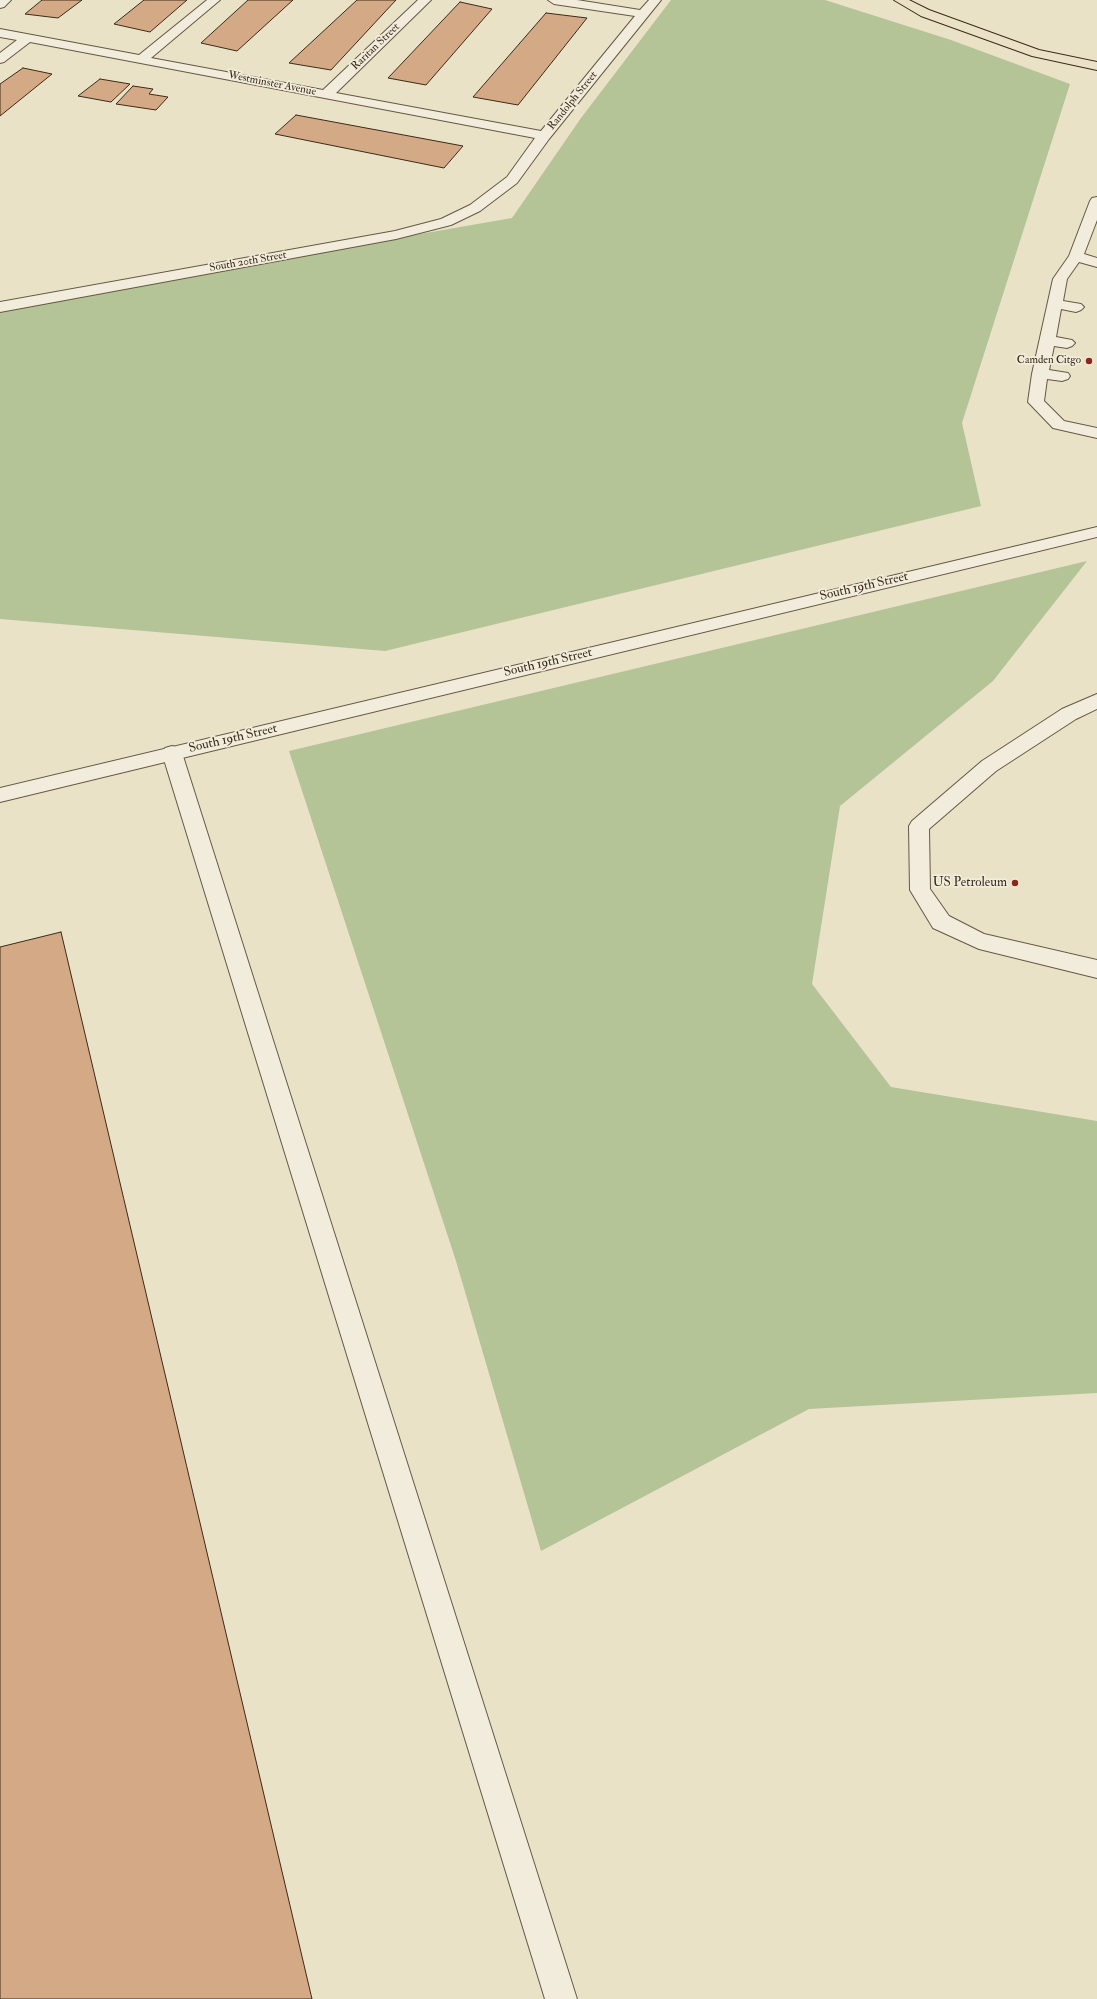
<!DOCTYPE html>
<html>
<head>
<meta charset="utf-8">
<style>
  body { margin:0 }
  canvas { display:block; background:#e9e2c7 }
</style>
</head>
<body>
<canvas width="1097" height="1999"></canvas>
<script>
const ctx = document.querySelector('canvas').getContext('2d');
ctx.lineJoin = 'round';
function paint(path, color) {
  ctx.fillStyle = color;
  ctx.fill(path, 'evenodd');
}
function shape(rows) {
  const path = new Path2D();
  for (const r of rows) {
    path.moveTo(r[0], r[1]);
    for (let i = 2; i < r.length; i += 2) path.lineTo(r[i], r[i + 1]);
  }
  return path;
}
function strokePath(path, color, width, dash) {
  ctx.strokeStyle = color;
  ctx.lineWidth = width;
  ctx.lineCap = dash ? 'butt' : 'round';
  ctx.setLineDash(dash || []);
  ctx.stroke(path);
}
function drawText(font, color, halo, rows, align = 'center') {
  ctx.font = font + ' "IM FELL Double Pica",serif';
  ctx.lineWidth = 3.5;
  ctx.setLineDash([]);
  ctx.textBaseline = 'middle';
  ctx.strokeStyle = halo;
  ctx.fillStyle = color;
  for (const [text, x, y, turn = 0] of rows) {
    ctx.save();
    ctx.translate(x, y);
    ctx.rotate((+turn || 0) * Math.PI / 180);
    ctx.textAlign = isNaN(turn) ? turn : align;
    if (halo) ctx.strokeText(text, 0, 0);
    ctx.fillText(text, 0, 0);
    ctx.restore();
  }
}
paint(shape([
  [671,0,825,0,951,40,1070,84,962,423,981,506,385,651,0,619,0,307,512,218,581,118],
  [1087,561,993,681,840,806,812,984,891,1087,1097,1121,1097,1393,809,1409,541,1551,456,1261,289,751]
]), '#b4c497');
const building = shape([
  [42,0,82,0,58,18,25,14,42,0],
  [144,0,187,0,150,32,114,24,144,0],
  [248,0,293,0,237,51,201,43,248,0],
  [357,0,396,0,331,70,289,63,357,0],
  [460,2,492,9,426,85,388,78,460,2],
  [546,13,587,18,518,105,473,97,546,13],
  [23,68,52,74,0,116,0,84,23,68],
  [100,79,130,84,111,102,78,96,100,79],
  [133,86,153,89,149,94,168,97,156,110,116,104,133,86],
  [296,115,463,146,444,168,275,134,296,115],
  [61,932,312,1999,0,1999,0,947,61,932]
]);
paint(building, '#d3aa85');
strokePath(building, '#3c2a19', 1);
const lane = shape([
  [1097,197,1097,220,1084,254,1097,258,1097,267,1079,262,1067,279,1063,301,1081,304,1084,307,1081,310,1076,312,1061,309,1056,337,1072,340,1075,343,1072,346,1067,348,1054,346,1049,370,1068,373,1070,376,1068,379,1062,381,1047,379,1044,401,1064,421,1097,428,1097,438,1053,428,1028,402,1032,374,1053,279,1069,256,1090,201,1092,198,1097,197],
  [1097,694,1097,709,1076,719,996,771,929,829,930,889,949,916,984,934,1097,960,1097,978,979,949,933,928,910,890,909,826,912,821,982,761,1062,709,1097,694],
  [172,746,179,748,182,753,577,1999,545,1999,162,753,165,748,172,746]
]);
const street = shape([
  [0,0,11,0,4,7,0,8,0,0],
  [207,0,220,0,151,58,323,90,418,0,431,0,336,93,541,131,635,16,554,4,548,0,577,0,640,10,649,0,661,0,549,139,517,183,480,211,451,225,396,239,0,312,0,302,395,231,441,219,470,205,507,177,535,138,30,42,4,62,0,63,0,53,17,40,0,37,0,29,139,55,207,0],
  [1097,527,1097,537,0,802,0,788,1097,527]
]);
const highway = shape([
  [894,0,909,0,929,10,1039,50,1097,62,1097,70,1032,56,921,16,894,0]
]);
strokePath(lane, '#675844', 2);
strokePath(street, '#675844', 2);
strokePath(highway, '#3c2a19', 2);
paint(lane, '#f1ecdb');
paint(street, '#f1ecdb');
paint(highway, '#e9e2c7');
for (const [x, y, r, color] of [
  [1089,361,4,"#8f2418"],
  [1015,883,4,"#8f2418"]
]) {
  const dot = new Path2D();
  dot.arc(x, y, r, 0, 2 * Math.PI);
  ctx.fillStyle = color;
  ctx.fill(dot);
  strokePath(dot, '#f1ecdb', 1.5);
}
drawText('11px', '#3c2a19', '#f1ecdb', [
  ["Raritan Street",376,47,-44],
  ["Westminster Avenue",272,84,11],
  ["Randolph Street",573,101,-51],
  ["South 20th Street",248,262,-10]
]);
drawText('11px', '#3c2a19', '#f1ecdb', [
  ["Camden Citgo",1081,361]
], 'right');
drawText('13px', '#3c2a19', '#f1ecdb', [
  ["South 19th Street",864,587,-13],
  ["South 19th Street",548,663,-13],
  ["South 19th Street",233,739,-13]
]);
drawText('13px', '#3c2a19', '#f1ecdb', [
  ["US Petroleum",1007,883]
], 'right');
</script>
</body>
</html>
